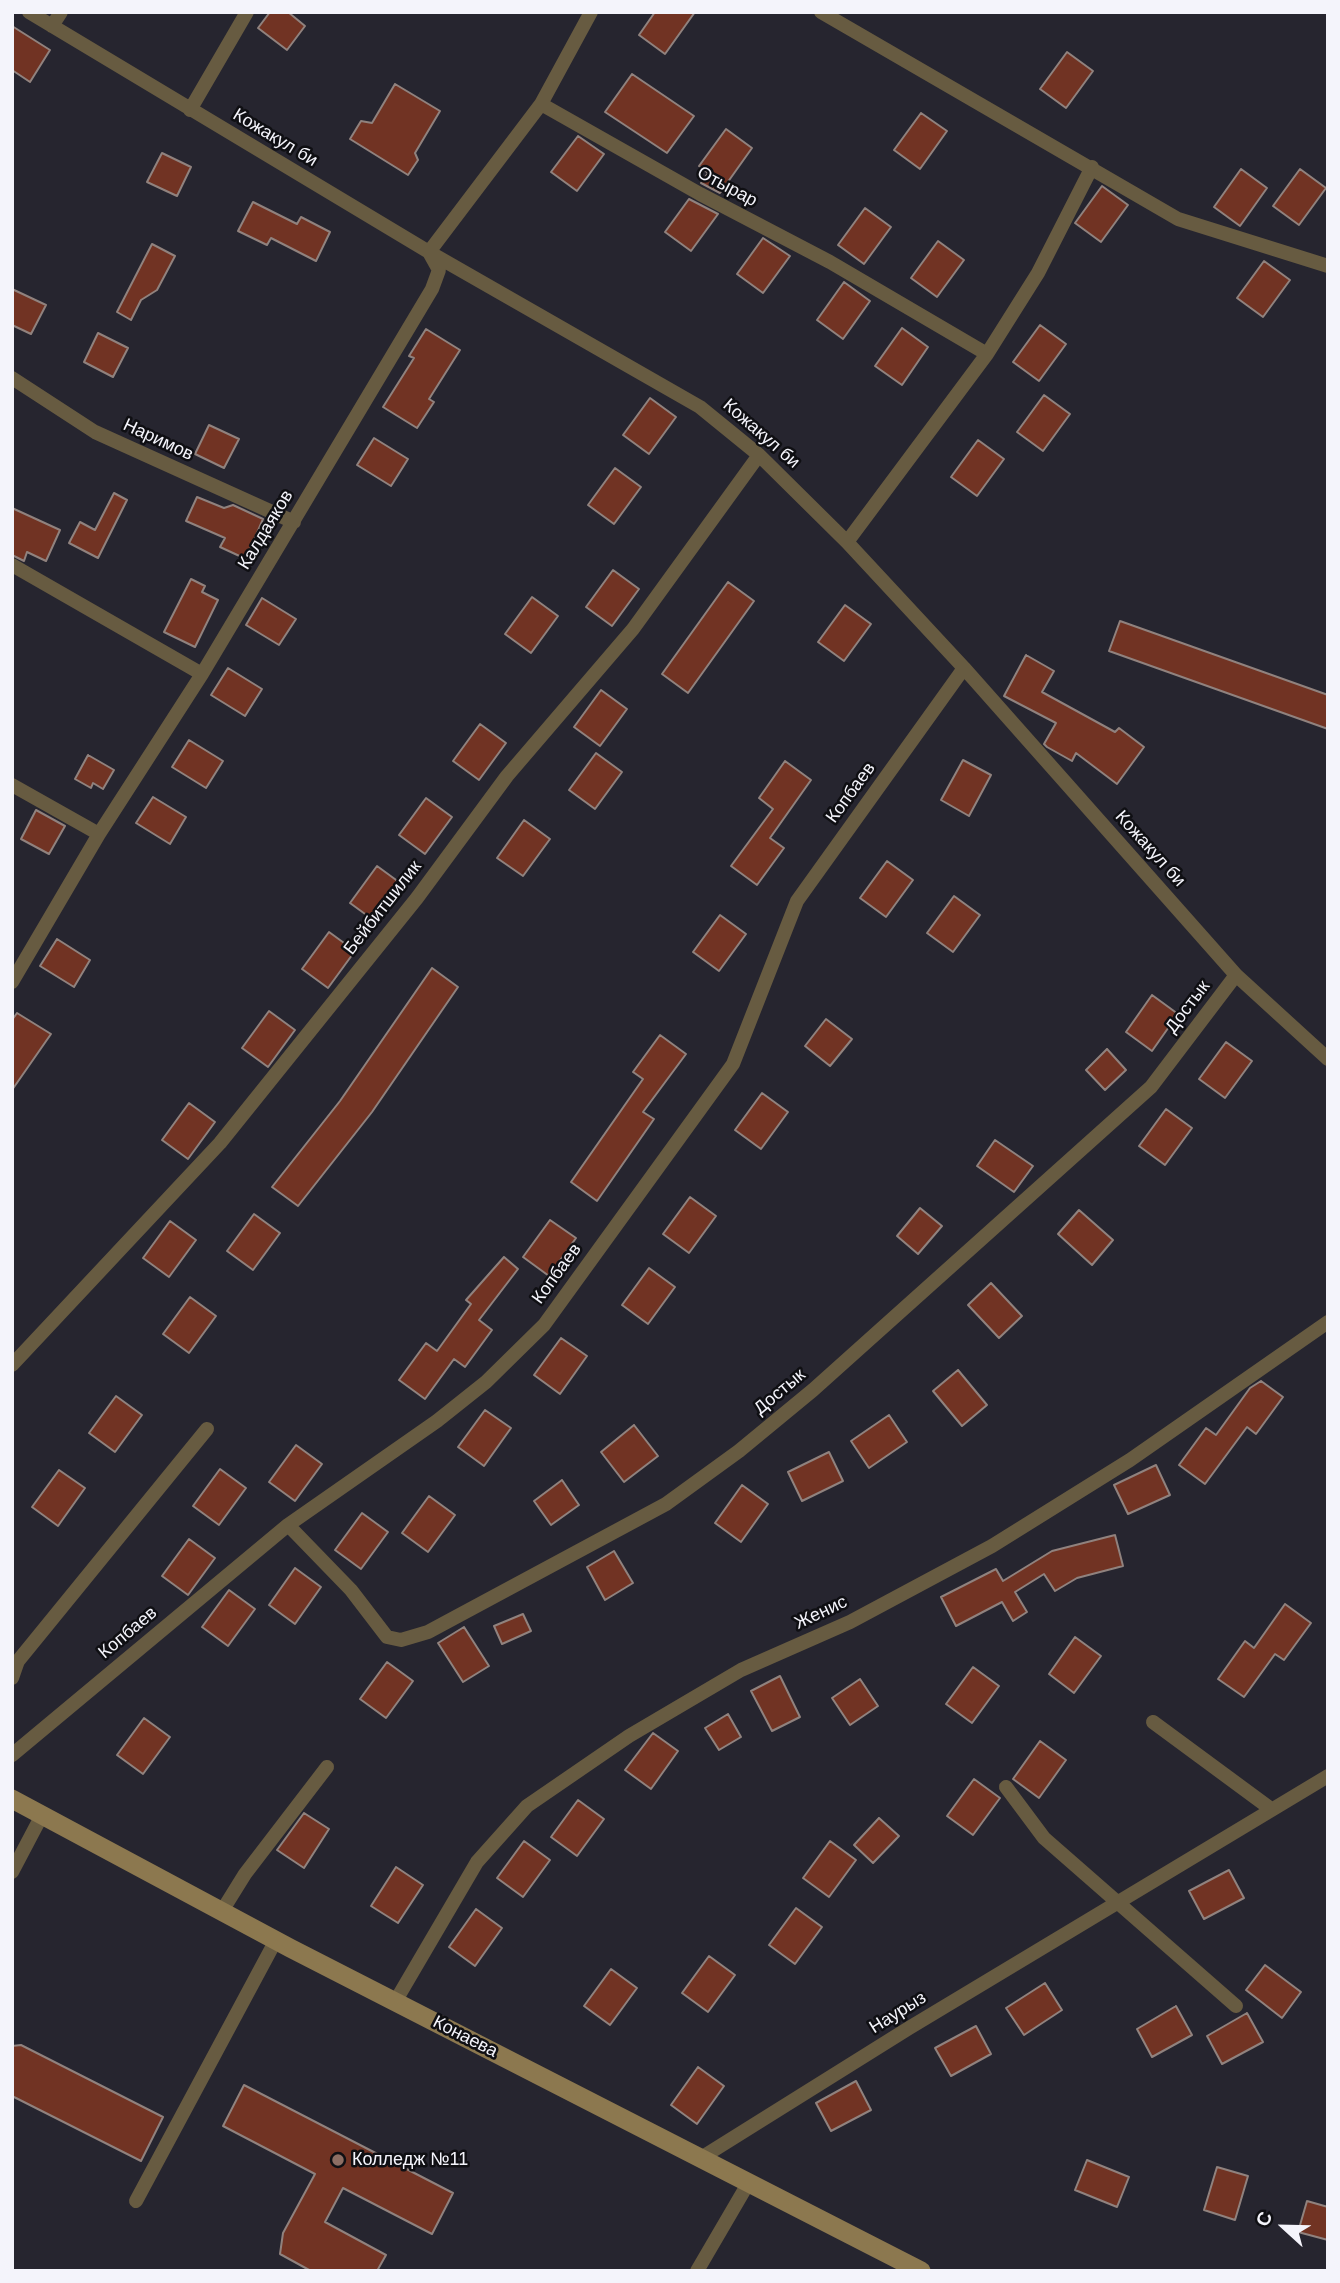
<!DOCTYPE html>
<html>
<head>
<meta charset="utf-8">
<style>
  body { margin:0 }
  #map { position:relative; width:1340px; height:2283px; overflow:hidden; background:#26252f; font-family:Helvetica,sans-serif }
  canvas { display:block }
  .frame { position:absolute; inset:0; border:14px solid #f4f4fb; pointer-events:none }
  .north { position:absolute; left:1249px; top:2192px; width:70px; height:70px; -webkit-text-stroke:5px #0f0f13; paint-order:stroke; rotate:292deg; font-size:19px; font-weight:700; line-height:28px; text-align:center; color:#f4f4fb }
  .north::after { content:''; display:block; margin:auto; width:24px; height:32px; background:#f4f4fb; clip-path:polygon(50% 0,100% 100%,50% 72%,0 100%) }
</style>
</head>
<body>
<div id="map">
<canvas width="1340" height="2283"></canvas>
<div class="frame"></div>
<div class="north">С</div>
</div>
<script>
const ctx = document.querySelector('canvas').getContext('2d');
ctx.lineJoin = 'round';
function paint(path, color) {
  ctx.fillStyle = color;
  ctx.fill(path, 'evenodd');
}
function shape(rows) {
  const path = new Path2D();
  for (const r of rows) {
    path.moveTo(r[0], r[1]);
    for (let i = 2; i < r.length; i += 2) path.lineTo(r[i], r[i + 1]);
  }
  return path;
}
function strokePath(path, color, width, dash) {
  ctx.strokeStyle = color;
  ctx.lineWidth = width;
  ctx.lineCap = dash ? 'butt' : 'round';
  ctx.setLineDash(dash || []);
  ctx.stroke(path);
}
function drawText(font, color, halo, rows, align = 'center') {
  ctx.font = font + ' Helvetica,sans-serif';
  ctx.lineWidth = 5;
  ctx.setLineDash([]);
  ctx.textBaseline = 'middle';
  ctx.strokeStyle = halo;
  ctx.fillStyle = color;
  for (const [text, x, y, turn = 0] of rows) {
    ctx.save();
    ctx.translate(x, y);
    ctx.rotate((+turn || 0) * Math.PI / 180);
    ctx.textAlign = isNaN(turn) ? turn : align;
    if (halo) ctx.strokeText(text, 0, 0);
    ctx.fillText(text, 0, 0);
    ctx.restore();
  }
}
const building = shape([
  [270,12,288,12,305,26,287,50,258,28,270,12],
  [655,12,695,12,665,54,639,35,655,12],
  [12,26,50,50,30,82,12,70,12,26],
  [1067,52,1093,71,1066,108,1040,89,1067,52],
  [632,74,694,116,667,153,605,112,632,74],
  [395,84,440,111,415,153,418,160,408,175,350,139,361,121,372,123,395,84],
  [921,113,947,131,920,169,894,150,921,113],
  [726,129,752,148,720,193,701,183,708,173,699,166,726,129],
  [578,136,604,154,577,191,551,172,578,136],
  [162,153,191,167,177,196,147,182,162,153],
  [1241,169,1267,188,1240,226,1214,207,1241,169],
  [1300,169,1326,188,1299,225,1273,206,1300,169],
  [1102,186,1128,205,1101,242,1075,223,1102,186],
  [689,199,718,214,691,251,665,232,689,199],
  [253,202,297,224,301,217,330,232,316,261,271,238,267,245,238,231,253,202],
  [865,208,891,227,864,264,838,245,865,208],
  [763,238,790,256,763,293,737,274,763,238],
  [938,241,964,260,937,297,911,278,938,241],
  [152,244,175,256,157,290,141,300,131,320,117,312,152,244],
  [1264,261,1290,280,1263,317,1237,298,1264,261],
  [844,282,870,301,843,339,817,320,844,282],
  [12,289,46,305,31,334,12,325,12,289],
  [1040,325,1066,344,1039,381,1013,362,1040,325],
  [902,328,928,347,902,385,875,366,902,328],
  [426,329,460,350,429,399,434,402,417,428,383,407,414,358,409,356,426,329],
  [98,333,128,348,113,377,84,362,98,333],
  [1044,395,1070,414,1043,451,1017,432,1044,395],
  [650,398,676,417,649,454,623,435,650,398],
  [209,425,239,439,224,468,195,454,209,425],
  [374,438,408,459,391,486,357,465,374,438],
  [978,440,1004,459,977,496,951,477,978,440],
  [615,468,641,487,614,524,588,505,615,468],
  [114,493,127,500,98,558,69,543,80,522,95,530,114,493],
  [197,497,224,508,233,505,263,519,246,559,220,547,225,538,186,521,197,497],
  [12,508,60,530,46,561,27,552,24,561,12,555,12,508],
  [613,570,639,589,612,626,586,607,613,570],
  [191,579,205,586,202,592,218,600,195,647,164,632,191,579],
  [728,582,754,601,688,693,662,674,728,582],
  [532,597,558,616,531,653,505,634,532,597],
  [262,598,296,619,279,645,246,625,262,598],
  [845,605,871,624,844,661,818,642,845,605],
  [1120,621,1328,695,1328,729,1109,651,1120,621],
  [1026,655,1054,671,1042,692,1115,732,1119,728,1144,747,1117,784,1076,753,1072,761,1047,747,1044,744,1056,723,1004,696,1026,655],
  [228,668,262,689,245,716,211,695,228,668],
  [601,690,627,709,600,746,574,727,601,690],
  [480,724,506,743,479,780,453,761,480,724],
  [189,740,223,761,206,788,172,767,189,740],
  [596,753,622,772,595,809,569,790,596,753],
  [88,755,114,770,103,789,93,783,91,788,75,779,88,755],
  [963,760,991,775,969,816,941,800,963,760],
  [785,761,811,780,770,838,784,848,757,885,731,866,773,809,759,798,785,761],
  [153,797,186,817,170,844,136,823,153,797],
  [426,798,452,817,425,854,399,835,426,798],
  [36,810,65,826,49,854,21,839,36,810],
  [524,820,550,839,523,876,497,858,524,820],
  [887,861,913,880,886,917,860,898,887,861],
  [377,866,403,885,376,922,350,903,377,866],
  [954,896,980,915,953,952,927,933,954,896],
  [720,915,746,934,719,971,693,952,720,915],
  [329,932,355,951,328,988,302,969,329,932],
  [57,939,90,960,74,987,40,966,57,939],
  [432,968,458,987,372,1112,298,1206,272,1187,340,1101,432,968],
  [1152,995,1178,1014,1152,1051,1126,1032,1152,995],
  [269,1011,295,1030,268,1067,242,1048,269,1011],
  [17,1013,51,1034,12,1090,12,1020,17,1013],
  [826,1019,852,1039,830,1066,805,1046,826,1019],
  [660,1035,686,1054,643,1112,654,1119,597,1201,571,1182,643,1079,633,1072,660,1035],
  [1226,1042,1252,1061,1225,1098,1199,1079,1226,1042],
  [1107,1049,1126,1070,1105,1090,1086,1070,1107,1049],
  [762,1093,788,1112,761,1149,735,1130,762,1093],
  [189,1103,215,1122,188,1159,162,1140,189,1103],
  [1166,1109,1192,1128,1165,1165,1139,1146,1166,1109],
  [995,1140,1033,1166,1014,1192,977,1166,995,1140],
  [690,1197,716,1216,689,1253,663,1234,690,1197],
  [920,1208,942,1226,918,1254,897,1236,920,1208],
  [1079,1210,1113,1240,1092,1265,1058,1234,1079,1210],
  [254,1214,280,1233,253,1270,227,1251,254,1214],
  [550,1220,576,1238,549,1276,523,1257,550,1220],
  [170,1221,196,1240,169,1277,143,1258,170,1221],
  [504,1257,518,1269,479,1320,492,1330,465,1367,454,1359,425,1399,399,1380,426,1343,437,1351,471,1304,466,1300,504,1257],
  [649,1268,675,1287,648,1324,622,1305,649,1268],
  [991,1283,1022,1316,999,1338,968,1305,991,1283],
  [190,1297,216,1316,189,1353,163,1334,190,1297],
  [561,1338,587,1356,560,1394,534,1375,561,1338],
  [958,1370,987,1405,962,1426,933,1391,958,1370],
  [1261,1381,1283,1397,1256,1434,1247,1427,1205,1484,1179,1465,1206,1428,1216,1435,1250,1388,1261,1381],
  [116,1396,142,1415,115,1452,89,1433,116,1396],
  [485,1410,511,1428,484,1466,458,1447,485,1410],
  [889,1415,907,1442,869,1468,851,1441,889,1415],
  [634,1425,658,1456,624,1482,601,1452,634,1425],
  [296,1445,322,1464,295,1501,269,1482,296,1445],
  [829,1452,843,1481,802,1501,788,1472,829,1452],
  [1156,1465,1170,1495,1128,1514,1114,1485,1156,1465],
  [220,1469,246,1488,219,1525,193,1506,220,1469],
  [59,1470,85,1488,58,1526,32,1507,59,1470],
  [562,1480,579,1505,551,1525,534,1501,562,1480],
  [742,1485,768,1504,741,1542,715,1523,742,1485],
  [429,1496,455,1515,428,1552,402,1533,429,1496],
  [362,1513,388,1532,361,1569,335,1550,362,1513],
  [1115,1535,1123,1566,1077,1578,1055,1591,1044,1574,1015,1592,1027,1612,1013,1621,1002,1602,956,1626,941,1597,996,1569,1003,1581,1052,1551,1115,1535],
  [189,1539,215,1558,188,1595,162,1576,189,1539],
  [614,1551,633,1583,605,1600,587,1567,614,1551],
  [295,1568,321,1587,295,1624,269,1605,295,1568],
  [229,1590,255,1609,228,1646,202,1627,229,1590],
  [1285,1604,1311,1623,1284,1660,1275,1654,1244,1697,1218,1679,1245,1641,1254,1648,1285,1604],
  [523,1614,531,1631,502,1644,494,1626,523,1614],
  [464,1627,489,1666,463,1682,438,1643,464,1627],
  [1075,1637,1101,1656,1074,1693,1049,1674,1075,1637],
  [387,1662,413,1681,386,1718,360,1699,387,1662],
  [973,1667,999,1686,972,1723,946,1704,973,1667],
  [780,1676,800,1717,772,1731,751,1691,780,1676],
  [860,1679,878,1706,850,1725,832,1698,860,1679],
  [728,1714,741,1737,719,1750,705,1728,728,1714],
  [144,1718,170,1737,143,1774,117,1755,144,1718],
  [653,1733,678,1751,651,1789,625,1770,653,1733],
  [1040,1741,1066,1760,1039,1798,1013,1779,1040,1741],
  [974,1779,1000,1798,973,1835,947,1816,974,1779],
  [578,1800,604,1819,577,1856,551,1837,578,1800],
  [304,1813,329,1829,304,1868,277,1850,304,1813],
  [879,1818,899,1836,873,1863,854,1845,879,1818],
  [524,1841,550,1860,523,1897,497,1878,524,1841],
  [830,1841,856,1860,829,1897,803,1878,830,1841],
  [396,1867,423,1885,398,1923,371,1906,396,1867],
  [1229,1870,1244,1898,1204,1919,1189,1891,1229,1870],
  [796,1908,822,1927,795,1964,769,1945,796,1908],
  [476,1909,502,1928,475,1966,449,1947,476,1909],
  [709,1956,735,1975,708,2012,682,1993,709,1956],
  [1265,1965,1301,1992,1282,2018,1246,1990,1265,1965],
  [611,1969,637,1988,610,2025,584,2006,611,1969],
  [1045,1983,1062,2010,1024,2035,1006,2008,1045,1983],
  [1176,2006,1192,2035,1152,2057,1137,2029,1176,2006],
  [1247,2013,1263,2042,1222,2064,1207,2036,1247,2013],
  [976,2026,991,2054,951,2076,935,2048,976,2026],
  [21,2045,163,2117,141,2161,12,2096,12,2046,21,2045],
  [698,2067,724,2086,697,2124,671,2105,698,2067],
  [856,2081,871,2110,831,2131,816,2103,856,2081],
  [244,2085,453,2193,432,2234,343,2188,325,2222,386,2255,377,2271,311,2271,280,2254,283,2233,315,2174,223,2126,244,2085],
  [1087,2160,1129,2177,1117,2207,1075,2190,1087,2160],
  [1217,2167,1248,2176,1235,2220,1204,2210,1217,2167],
  [1307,2201,1328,2207,1328,2240,1298,2232,1307,2201]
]);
paint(building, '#713323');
strokePath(building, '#90827e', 2);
strokePath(shape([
  [29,12,429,252,700,407,759,455,847,542,964,668,1236,975,1328,1059],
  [821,12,1178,219,1328,266],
  [52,26,61,12],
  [541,104,700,194,830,262,987,354],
  [190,110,247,12],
  [12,378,95,432,294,522],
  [847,542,987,354,1038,273,1092,167],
  [12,565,202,674],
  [12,785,99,834],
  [12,982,99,834,202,674,432,289,439,270,429,252,541,104,591,12],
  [12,1365,220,1143,417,898,507,776,633,629,759,455],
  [288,1525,351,1590,387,1637,401,1640,428,1632,666,1504,739,1451,813,1390,1151,1087,1236,975],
  [12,1678,18,1661,207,1429],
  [1153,1722,1271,1809],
  [12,1755,288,1525,437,1421,486,1382,544,1325,733,1064,797,901,964,668],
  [1006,1787,1044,1838,1236,2006],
  [12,1872,42,1815],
  [222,1911,245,1874,327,1767],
  [395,2002,477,1862,527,1806,629,1736,741,1670,850,1622,992,1546,1130,1460,1328,1322],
  [701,2158,909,2028,1328,1776],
  [136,2201,276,1940],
  [697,2271,749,2182]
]), '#675b41', 14);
strokePath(shape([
  [12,1799,290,1948,921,2271]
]), '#8c784f', 19);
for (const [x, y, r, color] of [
  [338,2160,7,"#8d6e63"]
]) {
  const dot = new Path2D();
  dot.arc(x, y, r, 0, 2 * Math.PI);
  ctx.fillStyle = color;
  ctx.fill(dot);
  strokePath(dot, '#0f0f13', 2.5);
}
drawText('18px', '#f4f4fb', '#0f0f13', [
  ["Кожакул би",275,138,31],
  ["Отырар",727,187,28],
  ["Кожакул би",761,434,41],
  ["Наримов",158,440,25],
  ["Калдаяков",266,530,-59],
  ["Копбаев",851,793,-54],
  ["Кожакул би",1150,849,48],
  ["Бейбитшилик",383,908,-52],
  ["Достык",1188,1007,-53],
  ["Копбаев",557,1274,-54],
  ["Достык",780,1392,-40],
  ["Женис",821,1613,-25],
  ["Копбаев",128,1633,-40],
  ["Наурыз",898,2013,-32],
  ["Конаева",465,2037,27]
]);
drawText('18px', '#f4f4fb', '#0f0f13', [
  ["Колледж №11",352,2160]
], 'left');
</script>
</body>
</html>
